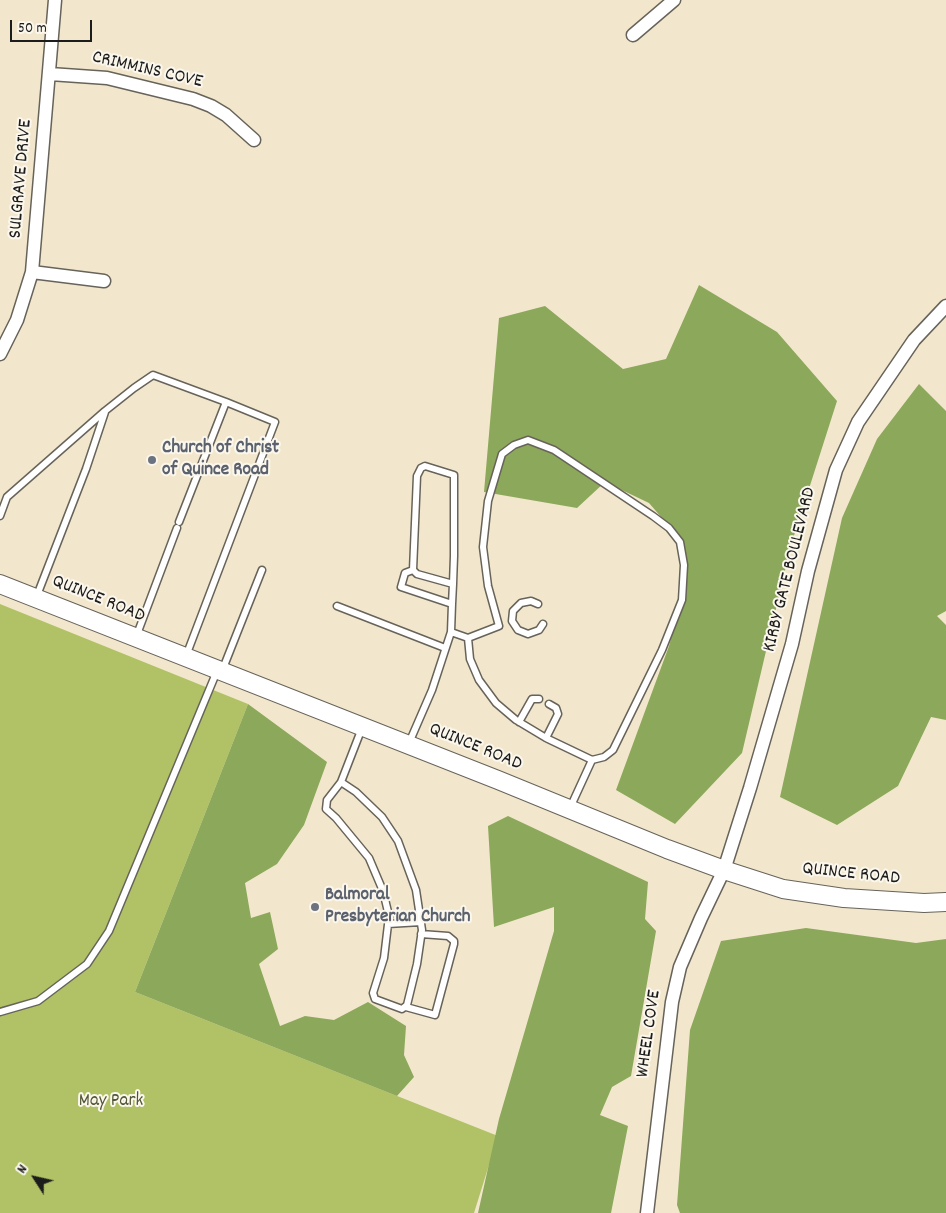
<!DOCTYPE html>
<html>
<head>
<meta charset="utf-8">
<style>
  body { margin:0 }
  #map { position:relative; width:946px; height:1213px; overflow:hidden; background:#f2e7cd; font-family:Dekko,sans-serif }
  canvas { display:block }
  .north { position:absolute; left:10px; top:1153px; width:50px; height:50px; -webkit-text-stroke:4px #fbf7ec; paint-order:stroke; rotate:305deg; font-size:14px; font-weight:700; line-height:20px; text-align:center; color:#1c1c1c }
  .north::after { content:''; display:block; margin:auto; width:18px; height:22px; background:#1c1c1c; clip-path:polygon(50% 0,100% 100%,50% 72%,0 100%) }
  .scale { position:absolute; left:10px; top:20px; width:82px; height:22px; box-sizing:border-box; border:2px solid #1c1c1c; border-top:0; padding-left:6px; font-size:15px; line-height:18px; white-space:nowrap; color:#1c1c1c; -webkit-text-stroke:4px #fbf7ec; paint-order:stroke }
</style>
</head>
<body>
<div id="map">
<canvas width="946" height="1213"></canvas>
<div class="north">N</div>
<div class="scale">50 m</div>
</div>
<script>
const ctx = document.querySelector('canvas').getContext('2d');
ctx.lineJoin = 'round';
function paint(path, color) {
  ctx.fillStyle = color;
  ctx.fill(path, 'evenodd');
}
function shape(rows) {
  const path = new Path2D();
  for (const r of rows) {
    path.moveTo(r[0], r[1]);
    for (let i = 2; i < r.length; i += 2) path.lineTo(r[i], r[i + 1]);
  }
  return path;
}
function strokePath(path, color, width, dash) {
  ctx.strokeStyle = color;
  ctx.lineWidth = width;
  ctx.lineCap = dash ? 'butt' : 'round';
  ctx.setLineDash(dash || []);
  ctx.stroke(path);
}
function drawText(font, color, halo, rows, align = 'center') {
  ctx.font = font + ' Dekko,sans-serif';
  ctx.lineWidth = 4;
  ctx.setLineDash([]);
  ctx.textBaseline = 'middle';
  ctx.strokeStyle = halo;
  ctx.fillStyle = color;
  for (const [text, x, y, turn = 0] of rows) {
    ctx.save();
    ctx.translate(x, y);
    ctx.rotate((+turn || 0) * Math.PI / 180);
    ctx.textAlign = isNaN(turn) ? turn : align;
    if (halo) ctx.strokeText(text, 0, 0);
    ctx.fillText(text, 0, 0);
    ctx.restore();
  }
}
paint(shape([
  [0,604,248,704,135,992,498,1136,474,1213,0,1213]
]), '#b0c265');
paint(shape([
  [699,285,777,332,837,401,791,545,742,753,675,824,616,790,669,646,684,591,679,542,668,525,649,503,605,482,577,508,484,492,499,318,545,306,623,369,666,359],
  [919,384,946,411,946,611,937,616,946,625,946,720,931,717,898,786,837,825,780,797,842,518,877,439],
  [248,704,327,762,304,825,277,864,245,883,251,918,270,912,278,949,259,964,280,1026,305,1016,334,1020,368,1002,406,1026,404,1055,414,1077,397,1096,135,992],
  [508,816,648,882,645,919,656,931,631,1076,612,1087,600,1115,628,1126,611,1213,478,1213,499,1119,554,931,554,907,494,927,488,826],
  [806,928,916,943,946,939,946,1213,680,1213,677,1205,690,1030,721,941]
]), '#8ca85a');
const service = shape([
  [0,516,7,497,105,411,134,388,153,375,226,402,179,522],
  [413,570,405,573,401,587,452,604],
  [36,598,86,469,105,412],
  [538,604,531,601,521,603,513,611,512,621,518,630,528,634,539,630,543,624],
  [337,606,445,648],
  [451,632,468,638,499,626,488,586,483,547,488,501,502,454,514,445,528,440,554,450,653,516,669,528,680,542,684,565,682,600,662,650,613,750,604,757,592,760,570,808],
  [136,637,177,528],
  [468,638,470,659,479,680,496,703,516,720,546,738,592,760],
  [186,656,275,422,226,402],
  [222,671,262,570],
  [519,722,532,699,539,699],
  [546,738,558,714,556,708,549,704],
  [409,743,432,690,451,632,452,604,453,584,454,556,454,475,425,466,421,468,417,476,413,570,417,574,453,584],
  [341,782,327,800,326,809,336,818,369,858,383,891,389,916,384,958,373,993,375,999,402,1009,407,1005,417,964,422,930,416,890,398,841,382,817,356,792,341,782,362,728],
  [388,924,421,922],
  [406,1007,435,1015,454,944,454,941,448,936,421,934],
  [0,1012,38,1001,87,964,109,931,217,671]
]);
const minor = shape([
  [633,35,674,0],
  [50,74,107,78,193,99,211,106,226,115,254,140],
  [32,272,104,281],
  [0,354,17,320,32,272,55,0],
  [647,1213,672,1002,680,967,701,918,724,870,750,788,792,644,808,571,836,470,858,422,914,340,946,306]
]);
const secondary = shape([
  [0,584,498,780,667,849,724,870,783,889,844,898,924,903,946,902]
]);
strokePath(service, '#67635a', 9);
strokePath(minor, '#67635a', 15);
strokePath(secondary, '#67635a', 20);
strokePath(service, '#fff', 6);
strokePath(minor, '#fff', 12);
strokePath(secondary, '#fff', 18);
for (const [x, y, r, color] of [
  [152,460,5,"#6b7280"],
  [315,907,5,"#6b7280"]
]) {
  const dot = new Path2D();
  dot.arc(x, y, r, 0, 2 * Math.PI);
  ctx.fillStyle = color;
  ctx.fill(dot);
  strokePath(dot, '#fbf7ec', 2);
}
drawText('19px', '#1c1c1c', '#fbf7ec', [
  ["CRIMMINS COVE",147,71,13],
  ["SULGRAVE DRIVE",22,179,-85],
  ["KIRBY GATE BOULEVARD",791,570,-76],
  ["QUINCE ROAD",98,600,22],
  ["QUINCE ROAD",475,748,22],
  ["QUINCE ROAD",851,875,6],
  ["WHEEL COVE",650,1034,-82]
]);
drawText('bold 19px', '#5b616d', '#fbf7ec', [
  ["Church of Christ",162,449],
  ["of Quince Road",162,471],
  ["Balmoral",325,896],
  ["Presbyterian Church",325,918]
], 'left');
drawText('19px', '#505636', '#fbf7ec', [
  ["May Park",111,1102]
]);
</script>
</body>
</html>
